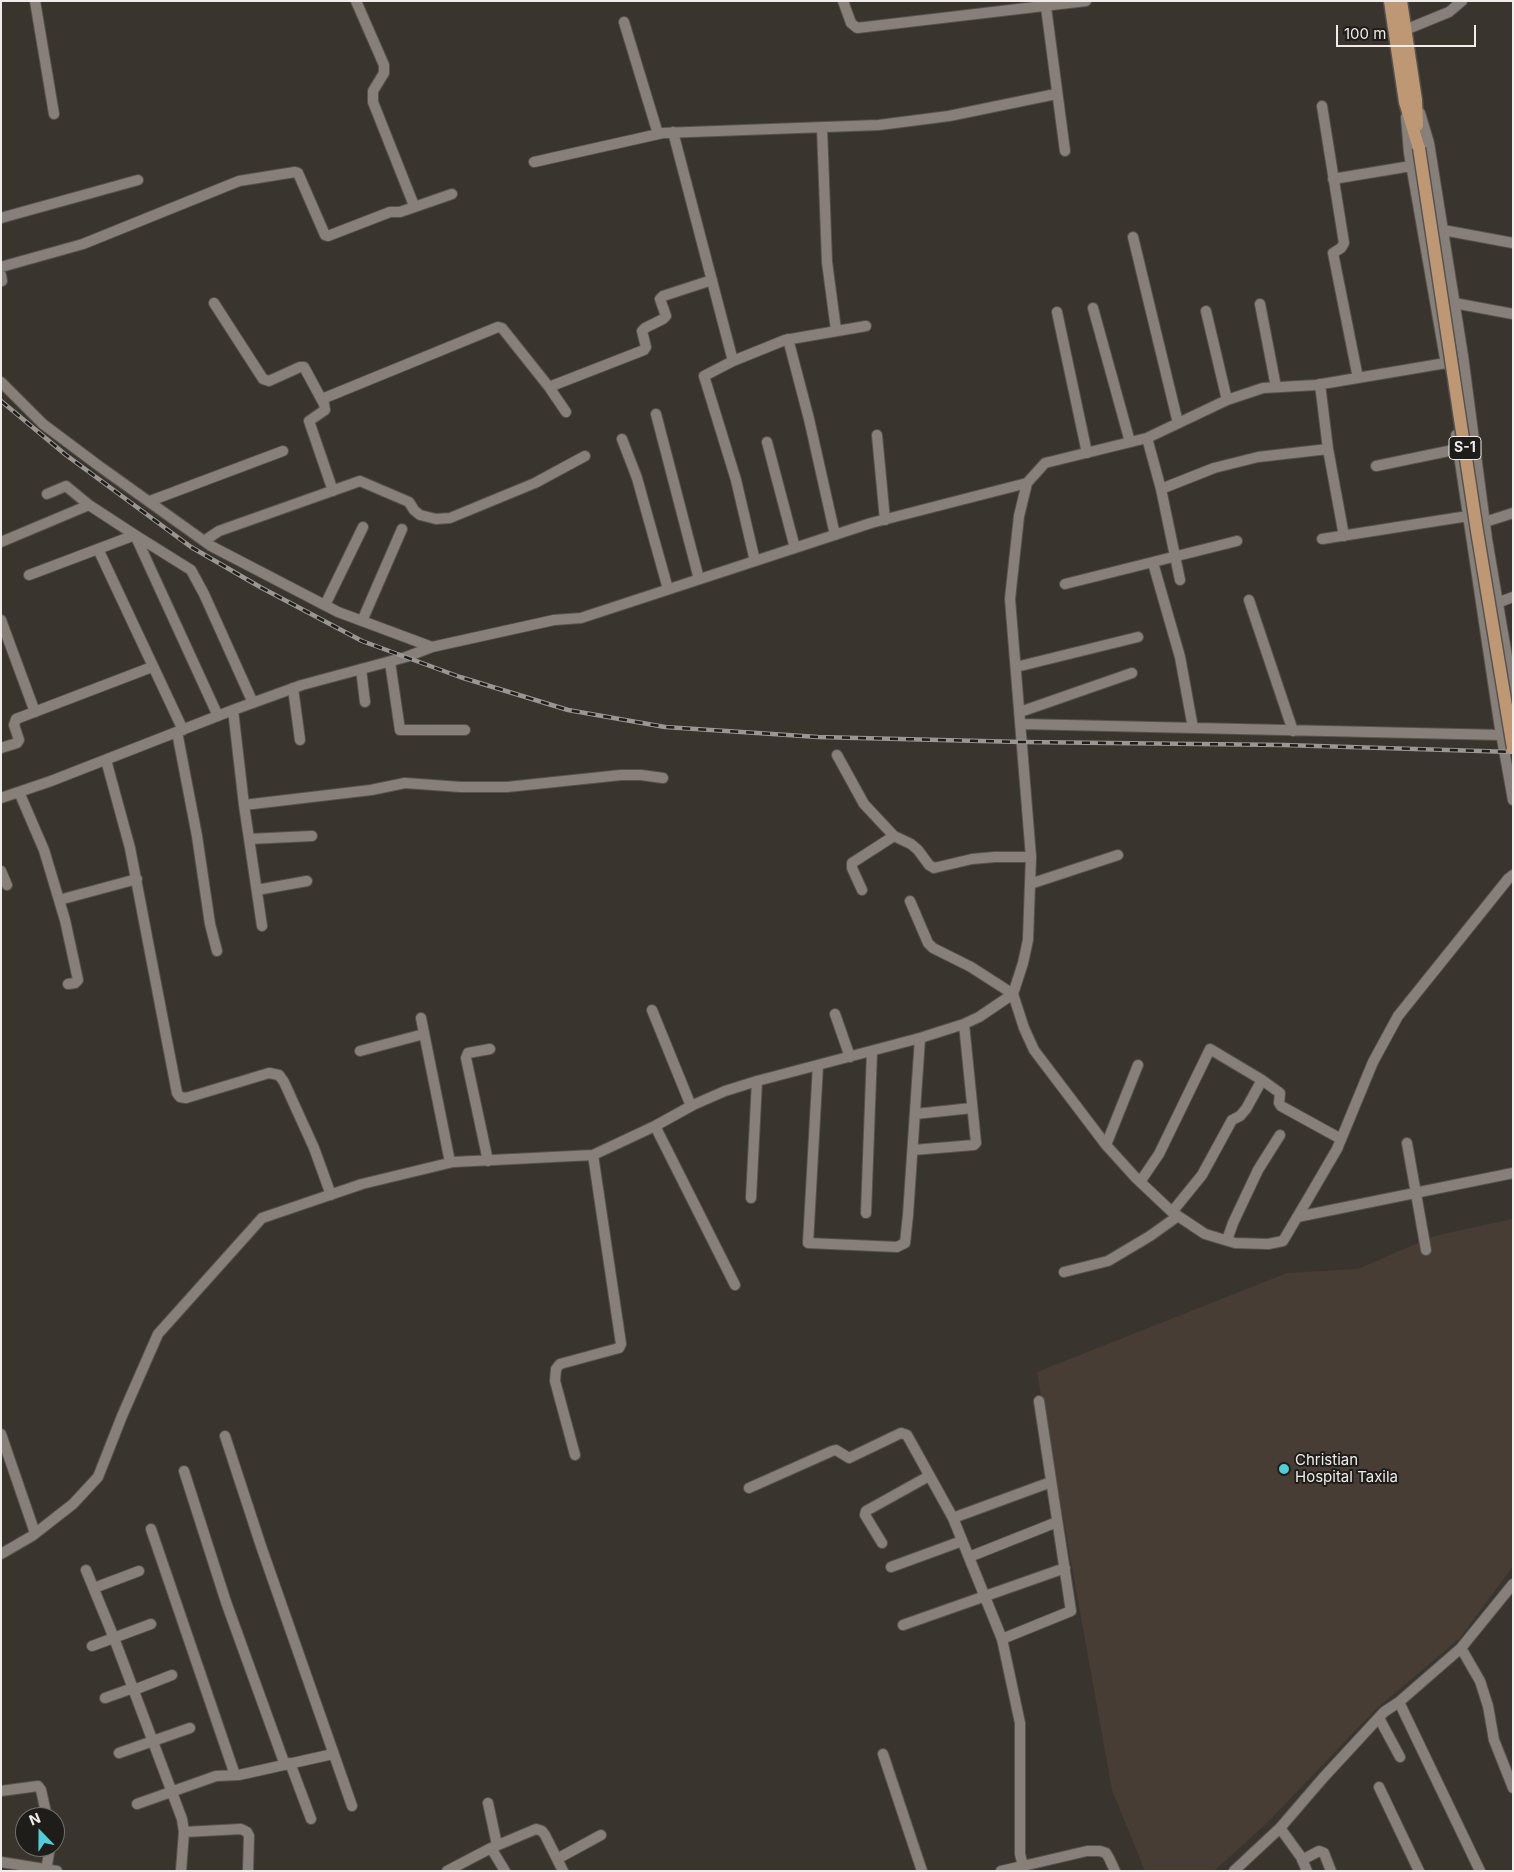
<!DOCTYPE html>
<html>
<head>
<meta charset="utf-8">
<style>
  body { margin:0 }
  #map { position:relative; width:1514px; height:1872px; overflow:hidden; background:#3a342f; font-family:Inter,sans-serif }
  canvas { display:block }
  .frame { position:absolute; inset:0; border:2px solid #f0ece9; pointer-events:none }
  .north { position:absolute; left:15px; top:1807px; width:50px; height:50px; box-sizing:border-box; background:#1f1d1a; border:1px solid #73706d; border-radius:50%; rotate:338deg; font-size:14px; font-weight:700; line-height:20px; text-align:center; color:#f0ece9 }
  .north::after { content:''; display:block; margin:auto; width:18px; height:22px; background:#52ccd6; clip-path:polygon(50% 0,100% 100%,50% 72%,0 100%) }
  .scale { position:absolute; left:1336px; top:25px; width:140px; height:22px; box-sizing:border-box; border:2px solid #f0ece9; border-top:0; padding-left:6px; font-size:15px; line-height:18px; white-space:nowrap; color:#f0ece9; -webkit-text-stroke:4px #1f1d1a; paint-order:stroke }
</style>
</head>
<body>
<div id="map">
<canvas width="1514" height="1872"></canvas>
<div class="frame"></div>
<div class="north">N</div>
<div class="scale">100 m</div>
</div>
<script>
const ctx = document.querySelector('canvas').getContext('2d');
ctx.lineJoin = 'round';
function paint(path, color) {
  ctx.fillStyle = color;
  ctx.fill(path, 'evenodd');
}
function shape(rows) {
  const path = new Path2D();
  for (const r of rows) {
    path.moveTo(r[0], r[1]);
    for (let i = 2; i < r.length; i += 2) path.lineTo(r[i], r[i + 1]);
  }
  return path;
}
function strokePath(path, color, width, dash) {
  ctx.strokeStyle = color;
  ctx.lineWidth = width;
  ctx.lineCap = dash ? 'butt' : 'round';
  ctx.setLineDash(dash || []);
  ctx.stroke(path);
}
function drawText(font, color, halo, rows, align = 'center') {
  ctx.font = font + ' Inter,sans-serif';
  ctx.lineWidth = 4;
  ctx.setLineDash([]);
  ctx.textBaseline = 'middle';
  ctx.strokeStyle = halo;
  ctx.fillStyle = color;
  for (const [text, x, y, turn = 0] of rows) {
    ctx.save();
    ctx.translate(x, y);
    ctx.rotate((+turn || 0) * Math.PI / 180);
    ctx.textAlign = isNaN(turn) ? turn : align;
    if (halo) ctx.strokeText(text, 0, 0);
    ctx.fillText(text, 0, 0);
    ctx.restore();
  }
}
paint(shape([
  [1513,1219,1513,1566,1460,1638,1376,1709,1266,1824,1214,1871,1145,1871,1112,1790,1037,1372,1287,1273,1358,1269,1434,1236]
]), '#473d34');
const minor = shape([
  [35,1,54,114],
  [356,1,384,65,384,73,373,91,373,102,413,203],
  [843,1,851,23,857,28,1086,1],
  [1046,7,1065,151],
  [624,22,658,134],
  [1405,30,1449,12,1462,1],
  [1322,106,1344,243,1341,248,1333,253,1358,378],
  [1420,113,1429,143,1463,356,1487,539,1513,692],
  [1406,117,1409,153,1446,364],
  [822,128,827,262,836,330],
  [673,132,733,361],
  [534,162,663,133,879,125,949,116,1056,94],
  [1333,179,1411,166],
  [1,218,138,180],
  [1443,230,1513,243],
  [1133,237,1178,423],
  [1,267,83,244,239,181,295,172,298,173,325,235,328,236,390,212,400,212,452,194],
  [1,275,2,281],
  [214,303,263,379,269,381,300,367,304,367,324,404,325,410,309,421,333,491],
  [1454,303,1513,314],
  [1260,304,1276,387],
  [1093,308,1130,442],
  [1206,311,1227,400],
  [1057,312,1087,453],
  [788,339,809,419,835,535],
  [1,382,43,424,99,466,211,546,338,612,432,647],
  [1320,384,1328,449,1344,536],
  [549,387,644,350,646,347,642,331,645,328,663,319,666,316,660,299,663,296,712,280],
  [322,399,498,327,502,328,549,387,566,412],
  [656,414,699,579],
  [877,435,885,520],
  [1456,435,1499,722,1513,800],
  [1147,438,1161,489,1180,580],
  [622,439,637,478,668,589],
  [767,442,795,548],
  [1376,466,1458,449],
  [1161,489,1214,468,1258,457,1328,449],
  [47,494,66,486,89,505,135,535,218,716],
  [150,501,283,451],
  [1485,522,1513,513],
  [1322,539,1468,516],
  [204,541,219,531,360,481,409,502,414,510,420,515,436,519,450,518,535,483,585,456],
  [1,542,89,505],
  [98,549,183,730],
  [755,561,736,480,704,376,733,361,785,340,866,326],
  [1153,563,1180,657,1193,728],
  [29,575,135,535,191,570,204,594,253,703],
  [1065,584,1237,541],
  [1249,600,1293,731],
  [1497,603,1513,597],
  [325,605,363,527],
  [1,620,35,712],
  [362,621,402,529],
  [390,662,400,730,465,730],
  [1016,667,1138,637],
  [361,669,365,702],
  [293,688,300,740],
  [233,710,244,805,262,926],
  [1020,712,1132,673],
  [1021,724,1501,735],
  [177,732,197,836,210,924,217,951],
  [1,748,17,743,19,740,14,725,16,719,152,667],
  [837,755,864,804,894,836,911,844,918,850,929,865,934,868,972,859,995,857,1031,857],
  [106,760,130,848,177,1093,180,1097,186,1098,269,1073,279,1075,284,1082,314,1148,331,1195],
  [19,792,44,850,65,920,78,980,75,983,68,984],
  [1,798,51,781,233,710,302,685,406,657,432,647,554,620,581,618,871,523,1027,483,1045,463,1147,438,1227,400,1263,388,1316,385,1446,363],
  [244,805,371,790,405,783,461,787,507,787,621,775,641,775,663,778],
  [249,839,312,836],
  [1,871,7,885],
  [1030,884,1118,855],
  [257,890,307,881],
  [862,890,852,868,852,863,894,836],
  [59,900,137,879],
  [910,901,928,943,933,948,971,967,1013,994,1024,1028,1034,1050,1106,1145,1135,1177,1172,1212,1205,1234,1235,1243,1268,1244,1283,1241,1309,1197,1337,1149,1373,1062,1398,1016,1508,879,1513,875],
  [652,1010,691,1106],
  [835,1014,850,1057],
  [421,1018,450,1162],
  [360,1051,424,1034],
  [818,1065,808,1243,897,1247,905,1243,908,1215,920,1038],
  [915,1114,972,1108],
  [655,1126,735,1285],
  [1407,1143,1426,1250],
  [1106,1145,1138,1065],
  [913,1150,974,1145,976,1143,964,1024],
  [488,1161,466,1058,468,1053,490,1049],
  [1140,1182,1159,1154,1210,1049,1262,1080,1280,1093,1279,1103,1281,1106,1341,1139],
  [751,1198,757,1081],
  [1172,1212,1202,1175,1232,1120,1240,1116,1246,1109,1262,1080],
  [866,1213,872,1051],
  [1297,1217,1513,1173],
  [1227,1240,1233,1223,1258,1170,1280,1135],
  [1064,1272,1108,1261,1150,1236,1178,1216],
  [1,1434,35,1533],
  [225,1436,261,1546,352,1806],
  [575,1455,555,1381,556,1369,560,1364,619,1348,621,1344,593,1155],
  [184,1471,226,1602,285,1765],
  [749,1488,832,1451,836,1450,849,1458,901,1433,907,1435,953,1518,1002,1639,1020,1723,1020,1854,1023,1866,1087,1851,1100,1851,1106,1853,1109,1858,1115,1871],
  [953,1518,1051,1482],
  [151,1529,235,1775],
  [882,1543,865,1515,866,1511,929,1476],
  [1,1554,32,1536,73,1504,98,1477,122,1416,158,1334,262,1218,362,1184,453,1162,593,1155,655,1126,693,1105,725,1091,757,1081,920,1038,964,1024,979,1017,1013,994,1023,963,1028,940,1030,884,1031,857,1010,599,1019,516,1027,483],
  [969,1557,1057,1522],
  [891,1567,962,1541],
  [86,1570,114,1638,182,1819,184,1832,181,1871],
  [94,1588,139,1571],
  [903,1625,1065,1568],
  [1002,1639,1071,1611,1039,1401],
  [92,1646,151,1624],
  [1461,1648,1480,1681,1488,1706,1494,1740,1513,1788],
  [134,1690,172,1675],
  [105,1698,133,1688],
  [1399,1702,1480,1871],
  [1379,1718,1400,1757],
  [119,1753,190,1728],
  [883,1754,922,1871],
  [290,1763,311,1819],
  [1379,1787,1419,1871],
  [1,1791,38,1786,41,1790,47,1817],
  [488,1803,497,1845],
  [137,1804,216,1776,239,1775,333,1754],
  [1280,1828,1301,1857,1307,1871],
  [184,1832,241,1829,247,1832,249,1836,248,1871],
  [491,1848,505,1871],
  [557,1859,601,1835],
  [1302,1860,1319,1851,1324,1853,1331,1871],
  [1,1862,57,1871],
  [46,1871,50,1847],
  [447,1871,491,1848,536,1829,542,1831,545,1835,563,1871],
  [1001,1871,1023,1866],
  [1234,1871,1280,1828,1323,1778,1384,1712,1399,1702,1461,1648,1513,1584]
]);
const primary = shape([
  [1390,1,1405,102,1419,148],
  [1401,1,1416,100,1417,125]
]);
strokePath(minor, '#57524e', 12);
strokePath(primary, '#57524e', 15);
strokePath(minor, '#87807a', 10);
strokePath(primary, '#be9875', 12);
const rail = shape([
  [1,401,66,455,191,547,260,587,362,641,460,677,568,710,665,727,818,737,1022,742,1284,745,1513,752]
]);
strokePath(rail, '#9b9692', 4.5);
strokePath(rail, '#1f1d1a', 2.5, [8]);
const primaryBridge = shape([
  [1419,148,1477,531,1513,748]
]);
strokePath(primaryBridge, '#57524e', 15, []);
strokePath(primaryBridge, '#be9875', 12);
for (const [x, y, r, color] of [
  [1284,1469,6,"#52ccd6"]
]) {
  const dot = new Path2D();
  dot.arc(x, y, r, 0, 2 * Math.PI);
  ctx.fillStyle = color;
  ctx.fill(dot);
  strokePath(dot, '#1f1d1a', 2);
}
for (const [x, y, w] of [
  [1465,448,32]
]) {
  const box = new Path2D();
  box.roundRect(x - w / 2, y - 11.5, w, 23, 4);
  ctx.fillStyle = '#1f1d1a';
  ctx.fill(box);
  strokePath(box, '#f0ece9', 1);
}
drawText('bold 14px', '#f0ece9', null, [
  ["S-1",1465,448]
]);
drawText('15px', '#f0ece9', '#1f1d1a', [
  ["Christian",1295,1460],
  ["Hospital Taxila",1295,1477]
], 'left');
</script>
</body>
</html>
